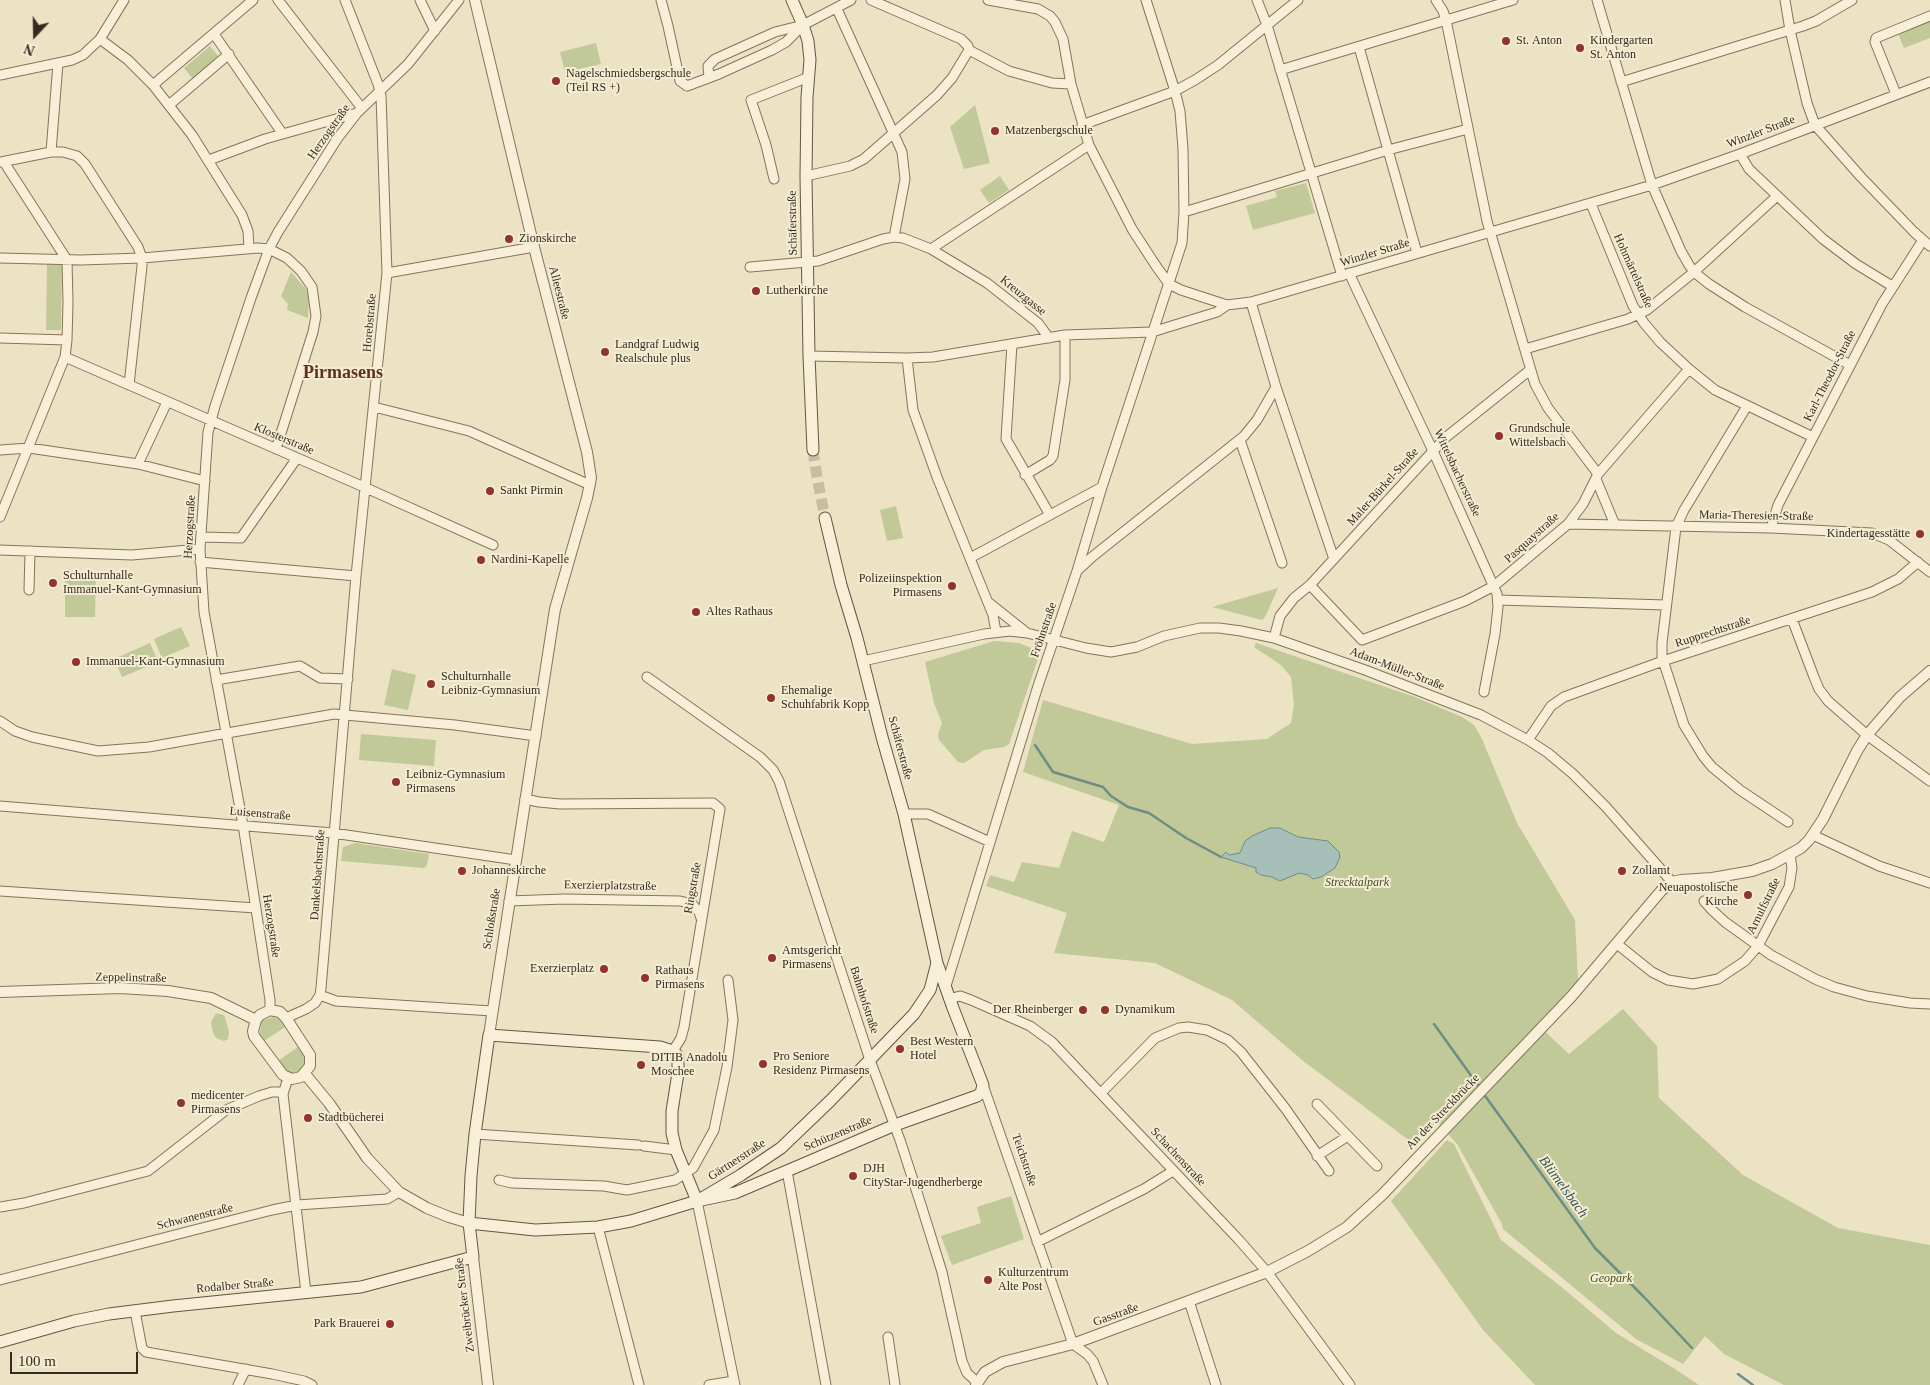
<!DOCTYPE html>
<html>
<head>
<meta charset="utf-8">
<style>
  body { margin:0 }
  #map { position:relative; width:1930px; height:1385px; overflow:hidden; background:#ece2c4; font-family:Georgia,serif }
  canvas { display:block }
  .north { position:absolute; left:10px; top:10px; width:50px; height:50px; -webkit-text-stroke:4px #f4ecd3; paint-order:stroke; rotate:201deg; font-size:14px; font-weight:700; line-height:20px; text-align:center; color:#362b1f }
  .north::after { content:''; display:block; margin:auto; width:18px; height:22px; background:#362b1f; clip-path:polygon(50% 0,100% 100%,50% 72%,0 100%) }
  .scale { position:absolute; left:10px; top:1352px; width:128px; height:22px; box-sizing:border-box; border:2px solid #362b1f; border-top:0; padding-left:6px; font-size:15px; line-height:18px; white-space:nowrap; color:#362b1f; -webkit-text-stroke:4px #f4ecd3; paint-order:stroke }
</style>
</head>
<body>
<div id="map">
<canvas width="1930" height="1385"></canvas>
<div class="north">N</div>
<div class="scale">100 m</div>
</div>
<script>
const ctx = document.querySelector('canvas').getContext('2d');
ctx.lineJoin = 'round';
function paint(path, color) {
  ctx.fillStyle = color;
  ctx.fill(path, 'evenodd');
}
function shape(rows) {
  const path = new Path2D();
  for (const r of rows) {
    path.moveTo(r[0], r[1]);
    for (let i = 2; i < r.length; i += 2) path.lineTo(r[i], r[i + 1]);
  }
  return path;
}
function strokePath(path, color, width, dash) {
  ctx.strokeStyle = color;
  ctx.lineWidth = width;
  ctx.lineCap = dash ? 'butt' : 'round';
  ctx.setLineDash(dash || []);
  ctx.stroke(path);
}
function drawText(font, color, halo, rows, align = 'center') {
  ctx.font = font + ' Georgia,serif';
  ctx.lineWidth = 4;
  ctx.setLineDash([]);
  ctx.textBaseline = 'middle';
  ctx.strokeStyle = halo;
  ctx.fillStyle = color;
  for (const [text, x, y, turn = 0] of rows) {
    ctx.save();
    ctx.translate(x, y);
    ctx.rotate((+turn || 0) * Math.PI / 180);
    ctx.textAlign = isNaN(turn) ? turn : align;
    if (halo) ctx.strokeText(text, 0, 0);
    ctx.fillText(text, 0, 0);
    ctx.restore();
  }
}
paint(shape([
  [1930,21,1930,38,1904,48,1898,33],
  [596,43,601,64,565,72,560,52],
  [210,46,219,57,193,79,184,68],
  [975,105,990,163,964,169,950,127],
  [1000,176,1009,190,989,203,980,190],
  [1306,183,1315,213,1253,230,1246,206,1277,197,1275,191],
  [47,264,62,264,61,330,46,330],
  [291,272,306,289,309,298,308,318,287,310,288,304,281,296],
  [896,506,903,538,887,541,880,510],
  [65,572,96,573,95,617,65,617],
  [1278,588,1265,617,1262,620,1212,607],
  [181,627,190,646,162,658,154,639],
  [994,641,1019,643,1034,649,1039,656,1009,744,1004,747,984,750,964,763,958,762,939,740,938,734,942,723,934,703,925,662],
  [150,643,158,662,122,677,114,659],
  [1256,643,1415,697,1462,717,1474,725,1482,739,1517,823,1575,920,1578,981,1537,1024,1569,1054,1623,1009,1657,1046,1659,1098,1743,1175,1838,1228,1930,1245,1930,1385,1784,1385,1724,1354,1705,1336,1683,1364,1636,1339,1503,1229,1502,1224,1457,1144,1437,1122,1414,1144,1302,1060,1232,1000,1155,963,1054,953,1067,913,986,886,990,875,1014,882,1022,862,1059,868,1072,831,1104,842,1119,805,1023,772,1043,700,1192,744,1267,739,1291,723,1294,705,1291,677,1281,665,1254,647],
  [392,669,416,675,408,710,384,705],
  [361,734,436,740,434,766,359,760],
  [355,843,429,854,427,865,424,868,341,861,343,847],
  [216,1013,224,1015,226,1021,229,1032,228,1039,224,1041,216,1038,213,1033,211,1022],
  [273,1017,279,1019,285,1027,264,1041,260,1034,261,1024,263,1020],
  [299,1046,306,1059,306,1063,299,1072,291,1073,287,1071,278,1061],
  [1447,1140,1454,1144,1501,1240,1564,1289,1616,1333,1675,1369,1699,1385,1535,1385,1483,1330,1391,1201],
  [1011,1196,1024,1239,952,1265,941,1236,981,1223,977,1207]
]), '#c1c999');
const water = shape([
  [1270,828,1280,828,1298,837,1328,841,1339,852,1340,857,1335,868,1321,877,1313,879,1308,875,1299,873,1280,881,1272,877,1261,875,1256,872,1256,868,1221,857,1226,852,1229,855,1240,853,1245,841,1252,836,1270,828]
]);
paint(water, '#a6bfb9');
strokePath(water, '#6d8d87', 1);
strokePath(shape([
  [1035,745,1053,772,1103,787,1111,796,1128,807,1149,813,1186,838,1221,857],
  [1434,1024,1480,1088],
  [1483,1093,1595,1248,1643,1296,1692,1348],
  [1738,1374,1753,1385]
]), '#6d8d87', 2.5);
strokePath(shape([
  [813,450,817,477,825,518]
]), '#c8bda3', 11, [11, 5.5]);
const minor = shape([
  [278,0,361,107],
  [420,0,435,31],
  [661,0,668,26,680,81,687,86,719,74,772,50,786,42,803,25],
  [988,0,1038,9,1050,16,1055,22,1063,39,1071,84,1089,145,1132,229,1156,266,1169,284,1181,290,1227,305,1251,302,1652,185,1740,154,1930,82],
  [1257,0,1267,25,1342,276],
  [1436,0,1443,11,1446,20,1487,221,1535,384,1548,408,1598,474],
  [1597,0,1652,185,1681,251,1689,265,1694,272,1709,284,1745,307,1850,365],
  [1785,0,1790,30,1807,103,1815,125,1861,177,1914,232,1930,246],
  [837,9,902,152,905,179,894,237],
  [214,34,282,133],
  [100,39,128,60,153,85,192,135,242,215,248,231,249,248],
  [1359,47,1417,253],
  [969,50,1009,71,1052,83,1071,84],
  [1280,70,1513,0],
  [0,75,72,60,83,55,100,39,124,0],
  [709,78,708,66,715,59,775,32,803,25,851,0],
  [1621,82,1803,26,1816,21,1852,0],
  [153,85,253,0],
  [1896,94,1875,42,1876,38,1930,16],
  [169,105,229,54],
  [1082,125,1175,91,1195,80,1218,65,1298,0],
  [51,152,58,63],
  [1740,154,1749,169,1823,239,1856,264,1892,286],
  [209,160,265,139,357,113],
  [1,162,51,152,63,152,77,156,85,164,138,247,142,258,142,266,129,385],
  [806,176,850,166,864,159,937,95,952,78,969,50,968,46,961,39,871,0],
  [774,179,766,145,751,100,809,77],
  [1591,204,1633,306,1644,323,1660,342,1689,369,1715,390,1813,437],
  [1184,212,1388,150,1468,129],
  [931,249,1089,145],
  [0,258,81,260,142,258,258,248,269,249,287,258,301,271,312,287,316,316,313,332,276,449],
  [750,267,818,261,883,239,894,237,903,238,931,249,987,283,1038,323,1049,338],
  [387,273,534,247],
  [1349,273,1433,451,1497,594,1498,607,1495,634,1484,692],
  [1251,302,1276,387,1334,559],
  [0,338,67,340],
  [1012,344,1006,439,1050,515],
  [1525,349,1628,319,1647,310,1694,272,1777,196],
  [809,356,907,358,933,357,1065,335,1152,332,1217,312,1227,305],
  [65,357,364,487,493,545],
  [907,358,913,410,937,477,993,615,996,632],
  [1747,406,1684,510,1676,527,1662,643,1662,657,1684,725,1703,756,1712,767,1740,790,1788,822],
  [374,407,469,431,590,485],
  [1240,440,1282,563],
  [0,450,29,448,138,464,205,481],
  [138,464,167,402],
  [1025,475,1050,460,1053,456,1065,380,1065,335],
  [1596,479,1615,525],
  [0,517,65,357,67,340,68,303,67,260,4,162],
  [1568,524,1771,528,1872,533,1889,540,1930,572],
  [1771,528,1778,505,1882,304,1923,240],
  [201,537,241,538,297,458],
  [0,550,132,555,200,549],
  [970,558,1102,487],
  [200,562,356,576],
  [1077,571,1092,557,1244,436,1257,420,1276,387],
  [1310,585,1362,640,1465,601,1494,586,1568,524,1583,504,1598,474,1689,369],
  [29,590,30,551],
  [1498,600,1666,605],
  [988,602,1027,633],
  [1792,619,1814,677,1819,689,1828,701,1867,735,1930,781],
  [1274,638,1280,616,1294,598,1310,585,1445,438,1530,370],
  [863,661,984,634,1010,631,1027,633,1086,648,1111,652,1137,647,1164,636,1200,628,1219,628,1241,631,1274,638,1365,670,1481,715,1528,740,1548,753,1573,774,1606,807,1672,882],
  [647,677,760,757,773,770,779,781,870,1060,900,1140,923,1211,942,1272,962,1361,967,1373,977,1382],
  [216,680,300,666,320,678,348,679],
  [0,721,15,731,32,737,98,751,149,747,334,714,455,725,536,736],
  [1528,740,1551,706,1564,697,1663,661,1872,592,1898,579,1918,562],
  [525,799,539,802,560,804,713,803,720,809,684,1027,681,1038,673,1051],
  [0,806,333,833,516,860],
  [904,814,928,814,990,842],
  [1813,835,1879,866,1930,883],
  [0,891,256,908],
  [509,901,564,899,680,901,692,904,699,912,701,918],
  [1704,901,1712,910,1725,922,1771,955,1815,979,1834,987,1867,996,1910,1003,1930,1004],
  [1617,944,1652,972,1668,980,1693,984,1718,979,1745,961,1758,946,1789,887,1792,868,1790,855],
  [946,986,1037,689,1077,571,1102,487,1182,243,1184,212,1183,149,1180,111,1175,91,1146,0],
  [320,995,336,1001,492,1011],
  [949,999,960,996,971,1000,1030,1026,1052,1042,1239,1240,1267,1272,1350,1385],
  [270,1010,270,1000,243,825,204,612,200,549,208,432,215,406,251,298,269,249,278,232,337,139,357,113,408,64,459,0],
  [286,1018,306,1009,315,1003,320,995,321,988,356,576,387,273,381,96,378,84,345,0],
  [288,1078,283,1094,306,1293],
  [983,1085,1073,1344,1087,1354,1093,1361,1103,1385],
  [1101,1093,1155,1038,1179,1028,1188,1027,1207,1030,1228,1040,1241,1052,1285,1108,1329,1171],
  [1317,1104,1348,1136],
  [475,1134,638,1145],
  [644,1146,676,1150],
  [1317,1156,1348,1136,1377,1166],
  [787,1171,826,1385],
  [499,1180,512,1183,604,1186,627,1190,675,1180,693,1168,714,1130,727,1067,733,1020,728,980],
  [697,1201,735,1385],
  [0,1207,24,1203,148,1171,226,1110,259,1096,272,1092,283,1092],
  [598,1227,639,1385],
  [1037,1242,1144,1189,1173,1171],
  [0,1280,272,1210,297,1205,387,1199,399,1192],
  [1189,1301,1216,1385],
  [135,1311,142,1348,146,1352,272,1374,304,1381,312,1385],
  [888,1337,895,1385],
  [238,1385,246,1369],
  [709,1385,734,1381]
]);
const tertiary = shape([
  [475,0,534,247,587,452,591,478,587,498,555,609,489,1035],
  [0,992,120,988,168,991,211,998,256,1020],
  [270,1010,280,1012,286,1018,310,1055,310,1066,301,1077,292,1079,283,1075,254,1036,253,1031,256,1020,260,1015,270,1010],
  [305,1074,329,1103,367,1158,399,1192,427,1208,449,1217,469,1223],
  [473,1257,488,1385],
  [976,1385,985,1372,1003,1362,1073,1344,1267,1272,1308,1251,1347,1227,1382,1195,1571,997,1661,891,1672,882,1681,880,1712,878,1752,871,1772,864,1801,848,1809,840,1823,819,1857,751,1867,735,1900,697,1930,671]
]);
const secondary = shape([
  [792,0,803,25,808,41,810,60,807,97,806,176,809,356,813,450],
  [697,1201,735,1193,895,1125,977,1096,981,1093,983,1085,953,1008,937,963,904,814,882,737,857,638,841,585,825,518],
  [469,1223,535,1230,598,1227,631,1221,697,1201,741,1175,781,1148,830,1101,914,1014,930,990,937,963],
  [0,1342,74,1321,109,1314,173,1306,361,1287,473,1257,469,1223,471,1176,475,1134,489,1035,660,1047,673,1051,677,1055,678,1060,678,1073,672,1111,672,1133,676,1150,697,1201]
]);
strokePath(minor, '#86745b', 11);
strokePath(tertiary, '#86745b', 12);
strokePath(secondary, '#67553f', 13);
strokePath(minor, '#f7efd7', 9);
strokePath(tertiary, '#f7efd7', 10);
strokePath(secondary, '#f7efd7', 11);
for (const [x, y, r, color] of [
  [1506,41,5,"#92332e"],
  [1580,48,5,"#92332e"],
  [556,81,5,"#92332e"],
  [995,131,5,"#92332e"],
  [509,239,5,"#92332e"],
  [756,291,5,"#92332e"],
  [605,352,5,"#92332e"],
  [1499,436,5,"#92332e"],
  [490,491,5,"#92332e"],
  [1920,534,5,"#92332e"],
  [481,560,5,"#92332e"],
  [53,583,5,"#92332e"],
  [952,586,5,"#92332e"],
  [696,612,5,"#92332e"],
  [76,662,5,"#92332e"],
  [431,684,5,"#92332e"],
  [771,698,5,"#92332e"],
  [396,782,5,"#92332e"],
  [462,871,5,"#92332e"],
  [1622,871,5,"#92332e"],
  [1748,895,5,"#92332e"],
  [772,958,5,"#92332e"],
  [604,969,5,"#92332e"],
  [645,978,5,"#92332e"],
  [1083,1010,5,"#92332e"],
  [1105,1010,5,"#92332e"],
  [900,1049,5,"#92332e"],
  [763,1064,5,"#92332e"],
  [641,1065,5,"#92332e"],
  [181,1103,5,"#92332e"],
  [308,1118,5,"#92332e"],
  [853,1176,5,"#92332e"],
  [988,1280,5,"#92332e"],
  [390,1324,5,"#92332e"]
]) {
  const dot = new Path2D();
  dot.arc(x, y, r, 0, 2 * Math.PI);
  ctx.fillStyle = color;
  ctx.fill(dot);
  strokePath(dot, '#f4ecd3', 2);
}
drawText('12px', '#362b1f', '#f4ecd3', [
  ["St. Anton",1516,41],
  ["Kindergarten",1590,41],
  ["St. Anton",1590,55],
  ["Nagelschmiedsbergschule",566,74],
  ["(Teil RS +)",566,88],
  ["Matzenbergschule",1005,131],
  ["Zionskirche",519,239],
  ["Lutherkirche",766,291],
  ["Landgraf Ludwig",615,345],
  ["Realschule plus",615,359],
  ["Grundschule",1509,429],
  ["Wittelsbach",1509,443],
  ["Sankt Pirmin",500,491],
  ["Kindertagesstätte",1910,534,"right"],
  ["Nardini-Kapelle",491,560],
  ["Schulturnhalle",63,576],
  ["Immanuel-Kant-Gymnasium",63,590],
  ["Polizeiinspektion",942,579,"right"],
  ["Pirmasens",942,593,"right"],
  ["Altes Rathaus",706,612],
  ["Immanuel-Kant-Gymnasium",86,662],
  ["Schulturnhalle",441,677],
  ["Leibniz-Gymnasium",441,691],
  ["Ehemalige",781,691],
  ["Schuhfabrik Kopp",781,705],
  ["Leibniz-Gymnasium",406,775],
  ["Pirmasens",406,789],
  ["Johanneskirche",472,871],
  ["Zollamt",1632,871],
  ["Neuapostolische",1738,888,"right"],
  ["Kirche",1738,902,"right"],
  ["Amtsgericht",782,951],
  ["Pirmasens",782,965],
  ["Exerzierplatz",594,969,"right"],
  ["Rathaus",655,971],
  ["Pirmasens",655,985],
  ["Der Rheinberger",1073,1010,"right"],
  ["Dynamikum",1115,1010],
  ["Best Western",910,1042],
  ["Hotel",910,1056],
  ["Pro Seniore",773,1057],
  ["Residenz Pirmasens",773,1071],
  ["DITIB Anadolu",651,1058],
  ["Moschee",651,1072],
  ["medicenter",191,1096],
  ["Pirmasens",191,1110],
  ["Stadtbücherei",318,1118],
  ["DJH",863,1169],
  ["CityStar-Jugendherberge",863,1183],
  ["Kulturzentrum",998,1273],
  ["Alte Post",998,1287],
  ["Park Brauerei",380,1324,"right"]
], 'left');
drawText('12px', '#362b1f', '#f4ecd3', [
  ["Herzogstraße",329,132,-55],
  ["Winzler Straße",1761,132,-21],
  ["Schäferstraße",793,223,-91],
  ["Winzler Straße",1375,253,-17],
  ["Hohmärtelstraße",1633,271,66],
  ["Alleestraße",559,293,76],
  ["Kreuzgasse",1023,296,39],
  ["Horebstraße",370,323,-85],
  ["Karl-Theodor-Straße",1830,376,-63],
  ["Klosterstraße",284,439,23],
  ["Wittelsbacherstraße",1457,473,65],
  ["Maler-Bürkel-Straße",1383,487,-48],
  ["Maria-Theresien-Straße",1756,516,1],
  ["Herzogstraße",190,527,-87],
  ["Pasquaystraße",1532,538,-42],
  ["Fröhnstraße",1044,630,-71],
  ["Rupprechtstraße",1713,632,-18],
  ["Adam-Müller-Straße",1397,669,21],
  ["Schäferstraße",900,748,75],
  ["Luisenstraße",260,814,5],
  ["Dankelsbachstraße",318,875,-86],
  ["Exerzierplatzstraße",610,886,1],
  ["Ringstraße",693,888,-80],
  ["Arnulfstraße",1764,906,-64],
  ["Schloßstraße",492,919,-81],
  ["Herzogstraße",271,926,81],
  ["Zeppelinstraße",131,978,1],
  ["Bahnhofstraße",864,1000,72],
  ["An der Streckbrücke",1443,1112,-46],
  ["Schützenstraße",838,1134,-23],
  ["Schachenstraße",1178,1157,47],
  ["Gärtnerstraße",737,1160,-33],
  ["Teichstraße",1024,1160,71],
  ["Schwanenstraße",195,1217,-14],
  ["Rodalber Straße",235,1286,-5],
  ["Zweibrücker Straße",465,1305,-97],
  ["Gasstraße",1116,1315,-20]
]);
drawText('italic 12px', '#445226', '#f4ecd3', [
  ["Strecktalpark",1357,883],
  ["Geopark",1611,1279]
]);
drawText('italic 14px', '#2f5555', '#f4ecd3', [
  ["Blümelsbach",1563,1187,54]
]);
drawText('bold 18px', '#613120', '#f4ecd3', [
  ["Pirmasens",343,373]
]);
</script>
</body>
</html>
